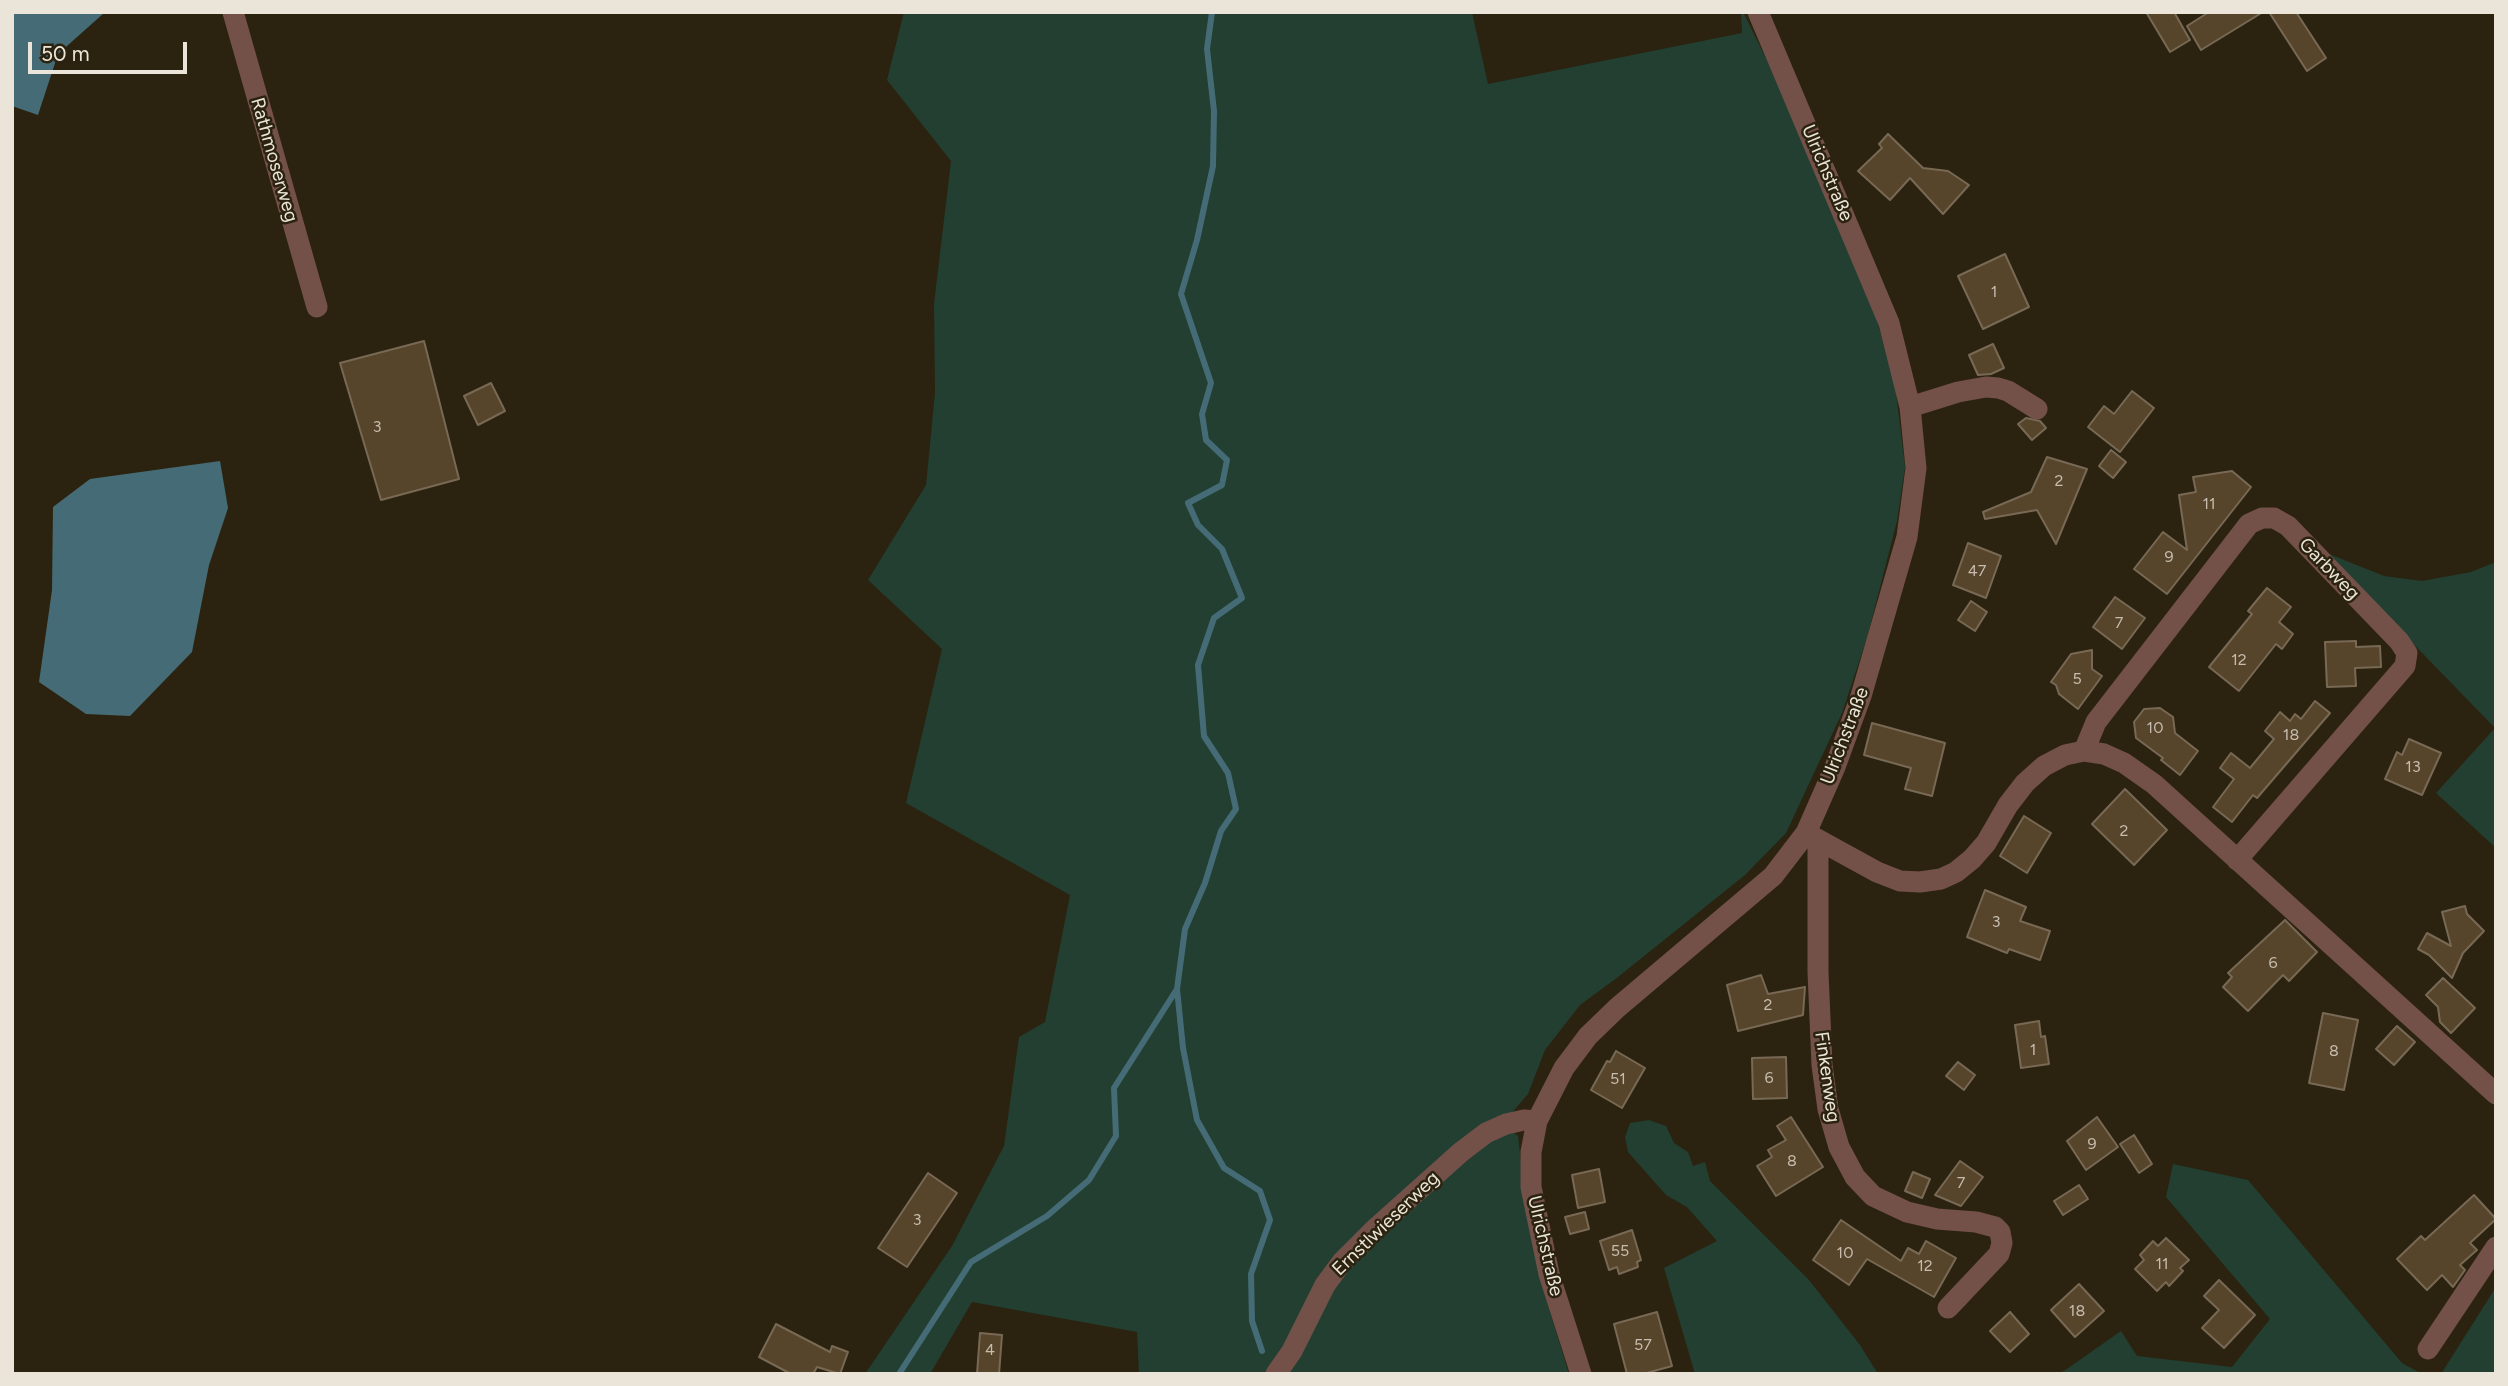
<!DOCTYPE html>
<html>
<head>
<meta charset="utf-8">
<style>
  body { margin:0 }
  #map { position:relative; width:2508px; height:1386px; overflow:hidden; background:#2b230f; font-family:Figtree,sans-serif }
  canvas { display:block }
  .frame { position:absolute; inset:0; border:14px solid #ebe5d9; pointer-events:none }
  .scale { position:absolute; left:28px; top:42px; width:159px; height:32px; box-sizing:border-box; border:4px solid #ebe5d9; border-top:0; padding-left:9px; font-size:21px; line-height:24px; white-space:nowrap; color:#ebe5d9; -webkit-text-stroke:5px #2b230f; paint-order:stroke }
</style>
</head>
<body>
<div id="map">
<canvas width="2508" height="1386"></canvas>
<div class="frame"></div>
<div class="scale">50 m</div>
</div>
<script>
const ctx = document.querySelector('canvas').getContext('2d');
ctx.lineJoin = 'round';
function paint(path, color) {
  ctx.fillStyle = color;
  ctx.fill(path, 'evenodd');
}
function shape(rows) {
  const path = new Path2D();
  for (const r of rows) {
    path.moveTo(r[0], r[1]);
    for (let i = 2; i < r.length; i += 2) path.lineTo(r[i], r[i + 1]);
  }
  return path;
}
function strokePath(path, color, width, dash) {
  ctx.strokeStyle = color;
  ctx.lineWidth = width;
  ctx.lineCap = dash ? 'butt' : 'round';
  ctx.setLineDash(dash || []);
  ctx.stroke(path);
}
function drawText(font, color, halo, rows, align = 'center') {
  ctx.font = font + ' Figtree,sans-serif';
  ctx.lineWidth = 5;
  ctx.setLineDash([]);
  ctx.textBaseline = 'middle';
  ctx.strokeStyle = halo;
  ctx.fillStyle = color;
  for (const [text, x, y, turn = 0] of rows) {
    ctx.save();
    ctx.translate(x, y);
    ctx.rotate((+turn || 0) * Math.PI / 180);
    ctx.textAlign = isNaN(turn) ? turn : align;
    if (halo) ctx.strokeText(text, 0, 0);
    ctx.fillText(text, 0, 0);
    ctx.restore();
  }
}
paint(shape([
  [904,12,1472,12,1488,84,1742,33,1741,12,1743,12,1784,94,1872,303,1895,384,1905,467,1897,521,1867,638,1842,713,1786,833,1745,875,1618,977,1580,1005,1545,1050,1528,1094,1510,1115,1513,1132,1518,1136,1527,1215,1543,1289,1569,1374,1139,1374,1137,1332,972,1302,930,1374,865,1374,952,1246,1004,1146,1019,1037,1045,1022,1070,895,906,803,942,649,868,580,926,485,935,393,934,304,951,161,887,80],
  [2324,552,2384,576,2422,581,2471,572,2496,562,2496,848,2436,793,2495,728],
  [1649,1120,1666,1126,1674,1143,1688,1152,1693,1166,1705,1162,1710,1181,1809,1280,1860,1345,1878,1374,1695,1374,1664,1268,1717,1241,1687,1207,1666,1195,1628,1152,1625,1137,1630,1123],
  [2173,1164,2248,1180,2402,1363,2422,1374,2055,1374,2064,1371,2121,1331,2137,1356,2232,1367,2270,1319,2166,1197],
  [2496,1287,2496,1374,2441,1374]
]), '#223f31');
paint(shape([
  [12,12,104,13,58,54,38,115,12,106],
  [220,461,228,508,209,565,192,652,130,716,86,714,39,682,52,590,53,507,90,479]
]), '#456c76');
strokePath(shape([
  [1177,989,1183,1048,1197,1120,1224,1168,1260,1191,1270,1220,1251,1274,1252,1321,1262,1351],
  [899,1374,971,1262,1047,1216,1089,1180,1116,1136,1114,1088,1177,989,1185,929,1205,883,1221,831,1236,809,1228,773,1204,736,1198,665,1214,618,1242,598,1222,549,1198,525,1188,503,1222,485,1227,460,1206,440,1202,414,1211,383,1181,294,1197,240,1213,166,1214,111,1207,49,1212,12]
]), '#456c76', 6);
const building = shape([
  [2146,12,2174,12,2190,40,2170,52,2146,12],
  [2209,12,2263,12,2201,50,2187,26,2209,12],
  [2269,12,2296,12,2326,58,2307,71,2269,12],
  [1888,134,1923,168,1948,171,1969,185,1943,214,1910,178,1890,200,1858,171,1882,148,1879,144,1888,134],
  [2005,254,2029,307,1983,329,1958,276,2005,254],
  [424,341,459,479,381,500,340,363,424,341],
  [1993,344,2004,368,1991,374,1978,375,1969,355,1993,344],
  [491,383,505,411,478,425,464,396,491,383],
  [2132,391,2154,408,2120,452,2088,427,2104,406,2114,414,2132,391],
  [2026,418,2040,421,2046,428,2032,440,2018,424,2026,418],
  [2111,450,2126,462,2113,478,2099,466,2111,450],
  [2047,457,2087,469,2056,544,2037,510,1985,519,1983,512,2031,492,2047,457],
  [2232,471,2251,487,2167,594,2134,569,2163,532,2187,550,2179,495,2196,492,2193,477,2232,471],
  [1968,543,2001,556,1986,598,1953,585,1968,543],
  [2267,588,2291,607,2279,622,2293,634,2282,649,2276,644,2239,691,2209,667,2252,614,2248,611,2267,588],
  [2115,597,2145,618,2122,649,2093,627,2115,597],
  [1971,601,1987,612,1975,631,1958,620,1971,601],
  [2356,641,2356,647,2380,646,2381,667,2355,668,2356,686,2327,687,2325,642,2356,641],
  [2092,650,2092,669,2102,676,2078,709,2059,694,2056,685,2051,682,2071,654,2092,650],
  [2315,701,2330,713,2257,798,2253,795,2232,822,2213,807,2234,779,2220,768,2231,753,2250,768,2274,739,2265,731,2280,712,2290,721,2295,714,2301,719,2315,701],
  [2160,708,2173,717,2175,733,2198,751,2180,775,2161,760,2163,758,2136,738,2134,722,2144,709,2160,708],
  [1872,723,1945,743,1932,796,1905,789,1911,768,1864,755,1872,723],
  [2409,739,2441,753,2422,795,2385,779,2397,752,2402,755,2409,739],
  [2125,789,2167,830,2134,865,2092,824,2125,789],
  [2024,816,2051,833,2027,873,2000,856,2024,816],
  [1985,890,2026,907,2020,921,2050,931,2040,960,2009,949,2007,953,1967,937,1985,890],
  [2465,906,2467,914,2484,931,2463,953,2452,978,2429,955,2418,949,2427,933,2451,946,2442,912,2465,906],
  [2285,920,2317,952,2289,981,2283,975,2248,1011,2223,987,2232,977,2228,973,2285,920],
  [1761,975,1768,994,1805,987,1803,1015,1738,1031,1727,985,1761,975],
  [2443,978,2475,1008,2451,1033,2440,1022,2438,1007,2426,995,2443,978],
  [2323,1013,2358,1020,2344,1090,2309,1083,2323,1013],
  [2039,1021,2041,1037,2045,1036,2049,1064,2021,1068,2015,1025,2039,1021],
  [2397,1026,2415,1042,2394,1065,2376,1049,2397,1026],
  [1616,1051,1645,1068,1622,1108,1591,1090,1607,1061,1610,1062,1616,1051],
  [1786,1057,1787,1098,1753,1099,1752,1058,1786,1057],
  [1958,1062,1975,1075,1964,1090,1946,1076,1958,1062],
  [1791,1117,1823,1167,1776,1196,1757,1166,1772,1157,1768,1150,1786,1140,1777,1126,1791,1117],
  [2097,1117,2118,1147,2086,1170,2067,1141,2097,1117],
  [2134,1135,2152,1164,2139,1173,2120,1144,2134,1135],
  [1960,1161,1983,1177,1961,1206,1935,1195,1960,1161],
  [1599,1169,1605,1202,1578,1208,1572,1175,1599,1169],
  [1913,1172,1930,1179,1922,1198,1905,1191,1913,1172],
  [928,1173,957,1193,907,1267,878,1248,928,1173],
  [2079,1185,2088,1199,2063,1215,2054,1201,2079,1185],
  [2474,1195,2496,1219,2470,1243,2477,1250,2460,1265,2465,1270,2453,1287,2442,1275,2427,1290,2397,1259,2421,1236,2425,1240,2474,1195],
  [1585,1212,1589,1229,1570,1234,1565,1217,1585,1212],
  [1841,1220,1901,1261,1908,1248,1919,1254,1926,1241,1956,1258,1934,1297,1867,1259,1849,1285,1813,1260,1841,1220],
  [1632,1230,1641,1260,1637,1262,1638,1267,1619,1274,1617,1267,1609,1270,1600,1241,1632,1230],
  [2166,1238,2189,1260,2180,1268,2183,1271,2169,1286,2166,1282,2157,1291,2135,1269,2144,1260,2140,1255,2153,1241,2158,1246,2166,1238],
  [2219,1280,2255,1315,2224,1348,2202,1328,2219,1310,2204,1296,2219,1280],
  [2079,1284,2104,1311,2075,1337,2051,1310,2079,1284],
  [1657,1312,1672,1366,1643,1374,1627,1374,1614,1324,1657,1312],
  [2010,1312,2029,1334,2010,1352,1990,1331,2010,1312],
  [776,1324,830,1352,832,1346,848,1352,840,1374,817,1367,813,1374,791,1374,759,1357,776,1324],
  [980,1333,1002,1335,999,1374,977,1374,980,1333]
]);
paint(building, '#56442b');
strokePath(building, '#786955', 2);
strokePath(shape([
  [233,12,317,307],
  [1910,407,1958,392,1986,387,1998,388,2008,391,2037,409],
  [2084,751,2096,722,2249,524,2262,518,2274,518,2288,526,2399,641,2407,653,2405,666,2237,860],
  [1806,833,1877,872,1900,881,1920,882,1941,879,1956,872,1972,859,1986,843,2008,805,2025,783,2044,766,2065,755,2084,751,2104,754,2124,763,2154,784,2496,1094],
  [1818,841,1818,972,1822,1065,1828,1109,1839,1147,1855,1177,1873,1196,1907,1212,1937,1219,1976,1222,1995,1227,2000,1232,2002,1243,1999,1254,1948,1308],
  [2428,1349,2496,1247],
  [1276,1374,1292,1351,1325,1285,1342,1262,1376,1228,1461,1152,1486,1133,1506,1124,1524,1120,1537,1121],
  [1581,1374,1549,1274,1531,1187,1531,1152,1537,1121,1564,1068,1588,1036,1617,1008,1773,876,1806,833,1835,767,1861,696,1907,537,1916,468,1910,407,1889,323,1758,12]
]), '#735149', 21);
drawText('16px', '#c6bdae', null, [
  ["1",1994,292],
  ["3",377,427],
  ["2",2059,481],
  ["11",2209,504],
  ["9",2169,557],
  ["47",1977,571],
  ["7",2119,623],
  ["12",2239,660],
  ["5",2077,679],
  ["10",2155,728],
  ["18",2291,735],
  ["13",2413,767],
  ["2",2124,831],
  ["3",1996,922],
  ["6",2273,963],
  ["2",1768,1005],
  ["1",2033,1050],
  ["8",2334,1051],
  ["6",1769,1078],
  ["51",1618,1079],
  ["9",2092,1144],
  ["8",1792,1161],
  ["7",1961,1183],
  ["3",917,1220],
  ["55",1620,1251],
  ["10",1845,1253],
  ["11",2162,1264],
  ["12",1925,1266],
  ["18",2077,1311],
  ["57",1643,1345],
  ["4",990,1350]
]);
drawText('19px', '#ebe5d9', '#2b230f', [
  ["Rathmoserweg",274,160,74],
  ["Ulrichstraße",1827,173,67],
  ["Garbweg",2329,569,46],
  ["Ulrichstraße",1845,736,-69],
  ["Finkenweg",1827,1077,82],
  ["Ernstlwieserweg",1386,1224,-44],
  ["Ulrichstraße",1545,1246,77]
]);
</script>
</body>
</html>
